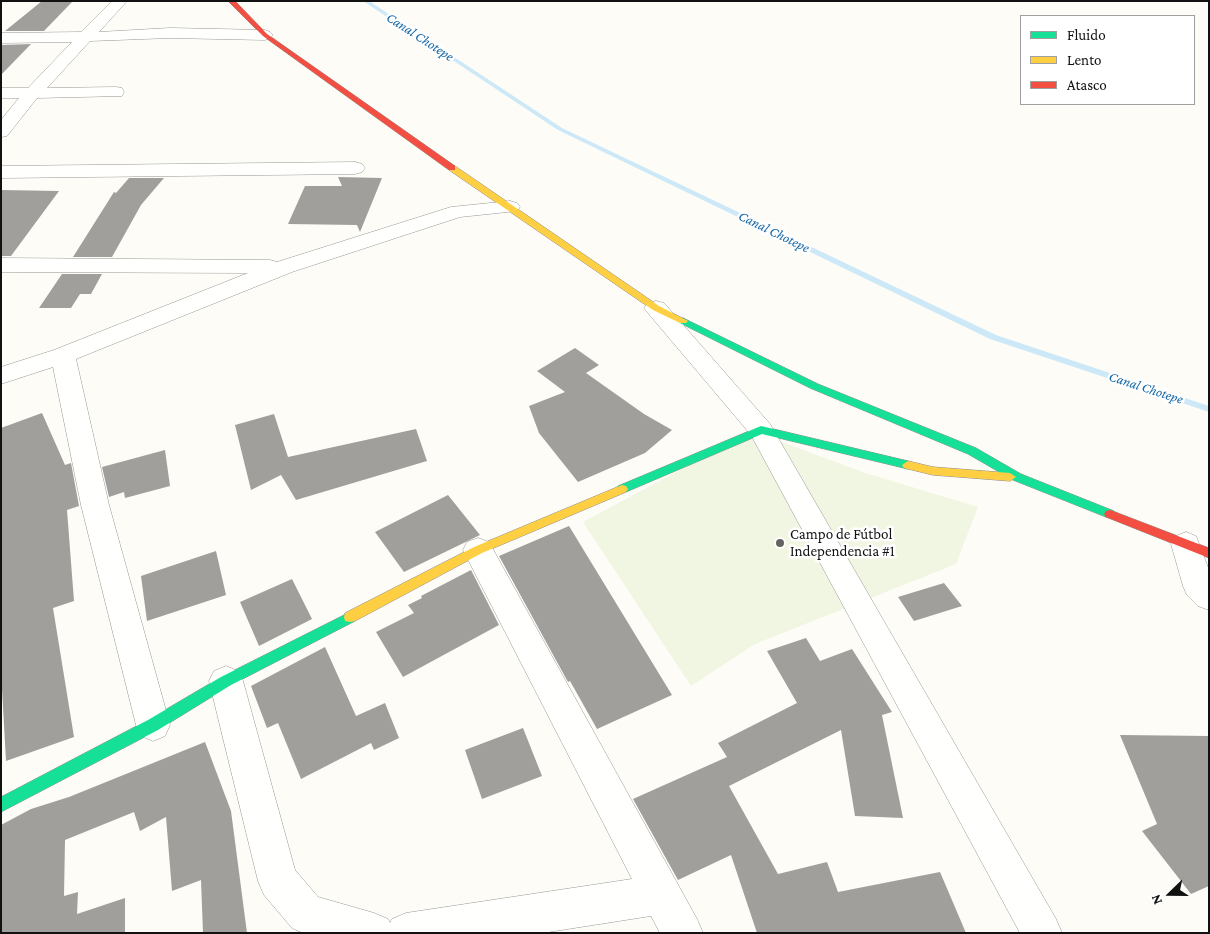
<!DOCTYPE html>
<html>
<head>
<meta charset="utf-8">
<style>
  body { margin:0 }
  #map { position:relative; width:1210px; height:934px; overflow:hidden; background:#fdfcf7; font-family:"Crimson Pro",serif }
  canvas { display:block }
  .frame { position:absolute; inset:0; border:2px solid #111; pointer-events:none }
  .legend { position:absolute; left:1020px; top:15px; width:175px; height:90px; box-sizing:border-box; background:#fff; border:1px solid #a0a0a0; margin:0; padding:6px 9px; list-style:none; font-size:15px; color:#111 }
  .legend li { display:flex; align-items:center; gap:10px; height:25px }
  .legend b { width:25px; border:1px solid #a0a0a0 }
  .north { position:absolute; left:1145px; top:869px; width:50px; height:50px; -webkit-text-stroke:4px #fff; paint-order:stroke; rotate:248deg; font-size:14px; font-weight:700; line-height:20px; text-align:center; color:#111 }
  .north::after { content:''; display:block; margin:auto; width:18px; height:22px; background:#111; clip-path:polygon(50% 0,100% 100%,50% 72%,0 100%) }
</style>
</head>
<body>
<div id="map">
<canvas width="1210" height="934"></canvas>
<div class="frame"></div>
<ul class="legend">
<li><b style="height:6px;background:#16e098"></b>Fluido</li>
<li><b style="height:6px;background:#ffcf43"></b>Lento</li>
<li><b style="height:6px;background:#f24e42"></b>Atasco</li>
</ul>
<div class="north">N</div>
</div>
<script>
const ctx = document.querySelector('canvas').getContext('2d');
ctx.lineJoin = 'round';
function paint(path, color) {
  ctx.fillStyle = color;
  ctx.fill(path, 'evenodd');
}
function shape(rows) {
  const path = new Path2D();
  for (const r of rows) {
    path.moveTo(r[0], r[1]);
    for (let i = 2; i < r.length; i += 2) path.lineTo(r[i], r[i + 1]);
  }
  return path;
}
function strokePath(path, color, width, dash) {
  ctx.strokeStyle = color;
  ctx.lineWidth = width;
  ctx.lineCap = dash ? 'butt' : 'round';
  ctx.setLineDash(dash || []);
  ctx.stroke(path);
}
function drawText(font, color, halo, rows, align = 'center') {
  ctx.font = font + ' "Crimson Pro",serif';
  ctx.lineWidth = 5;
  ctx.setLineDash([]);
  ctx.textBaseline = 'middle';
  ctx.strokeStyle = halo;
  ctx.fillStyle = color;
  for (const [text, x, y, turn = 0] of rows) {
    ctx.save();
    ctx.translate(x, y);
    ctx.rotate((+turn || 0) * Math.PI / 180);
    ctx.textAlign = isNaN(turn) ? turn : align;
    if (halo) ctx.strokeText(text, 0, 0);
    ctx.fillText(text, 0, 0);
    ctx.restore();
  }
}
paint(shape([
  [753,431,862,472,978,507,956,564,755,644,691,686,583,522]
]), '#f0f6e1');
paint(shape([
  [363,1,369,1,562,128,996,335,1209,406,1209,412,990,339,558,130,363,1]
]), '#cde8f7');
paint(shape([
  [42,1,73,1,44,31,5,31],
  [31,44,1,75,1,45],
  [338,177,382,178,360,232,357,225,288,224,305,186,342,186],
  [129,178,164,178,141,205,112,257,73,257,114,192,116,193],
  [1,190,59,191,11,256,1,256],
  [62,274,102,274,91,294,80,294,71,308,39,308],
  [575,348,599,365,586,373,644,414,672,430,645,453,578,482,539,433,529,406,565,392,537,371],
  [42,413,65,465,71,463,79,506,67,510,74,601,53,608,74,737,6,761,1,671,1,428],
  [274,414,288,457,416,429,427,461,296,500,281,475,251,490,235,425],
  [165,450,170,486,125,498,124,492,109,497,102,467],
  [448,495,480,535,404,572,375,532],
  [569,526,672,695,597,729,570,681,568,682,499,556],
  [216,551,226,595,147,621,141,576],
  [471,570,499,625,403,677,376,632,414,613,408,605,422,598,421,596],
  [292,579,312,619,259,646,240,602],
  [944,583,962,606,914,621,898,597],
  [806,638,820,661,852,649,892,712,882,715,903,818,855,816,841,730,729,786,778,874,827,862,838,892,940,872,966,933,757,933,731,855,678,880,633,799,727,757,718,743,797,703,767,651],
  [325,647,356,716,385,703,399,738,374,750,371,743,301,779,278,723,267,728,251,686],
  [523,728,542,776,482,799,465,750],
  [1120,735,1209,736,1209,886,1191,894,1142,831,1157,824],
  [205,742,231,811,247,933,203,933,201,880,172,891,166,817,140,831,134,812,65,840,64,896,78,892,77,914,125,898,125,933,1,933,1,825,31,809,69,797]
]), '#a19f9c');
const street = shape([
  [112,1,127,1,99,32,170,28,265,30,270,32,273,35,270,38,265,40,170,38,90,41,47,88,116,87,122,88,124,92,122,96,37,98,7,136,1,137,1,120,19,98,1,98,1,88,28,88,72,42,1,43,1,33,81,32,112,1],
  [355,162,362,164,365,168,362,172,355,174,1,178,1,166,355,162],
  [510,201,517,203,520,207,517,211,460,217,292,272,76,359,109,505,170,725,165,736,153,741,141,736,136,725,81,505,53,367,1,384,1,367,54,350,248,273,1,272,1,258,270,260,277,262,451,207,510,201],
  [656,301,664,303,770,424,1056,919,1062,933,1020,933,751,435,648,313,644,308,648,303,656,301],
  [1186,532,1196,536,1209,570,1209,610,1198,606,1187,595,1183,586,1171,544,1176,536,1186,532],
  [478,538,489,542,697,919,703,933,660,933,651,916,542,933,303,933,292,928,264,895,258,881,209,681,214,671,226,666,238,671,243,681,295,870,318,897,374,913,388,919,390,923,392,919,406,913,632,879,463,550,467,542,478,538]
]);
const fast = shape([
  [683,318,818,384,976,448,1021,474,1114,511,1116,514,1114,517,1110,518,1106,517,1013,480,968,454,810,388,680,323,678,321,683,318],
  [761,426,908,461,914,465,908,469,762,434,626,492,618,492,616,489,618,486,761,426],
  [350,612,355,613,356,617,355,621,231,685,158,730,1,812,1,797,148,720,221,677,350,612]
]);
const slow = shape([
  [449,166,455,166,659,306,688,321,686,323,680,323,653,310,449,170,449,166],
  [908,461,933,467,1010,473,1016,477,1010,481,933,475,904,468,902,465,908,461],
  [622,485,626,486,628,489,626,492,482,553,355,621,350,622,345,621,344,617,345,613,474,547,622,485]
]);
const jam = shape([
  [228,1,235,1,267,34,455,166,455,170,449,170,263,36,228,1],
  [1110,510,1209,548,1209,558,1106,517,1104,514,1106,511,1110,510]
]);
strokePath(street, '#979795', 1);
strokePath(fast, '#8e8d8b', 1);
strokePath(slow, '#8e8d8b', 1);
strokePath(jam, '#8e8d8b', 1);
paint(street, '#fffffe');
paint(fast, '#16e098');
paint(slow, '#ffcf43');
paint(jam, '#f24e42');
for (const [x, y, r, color] of [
  [780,543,5,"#646362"]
]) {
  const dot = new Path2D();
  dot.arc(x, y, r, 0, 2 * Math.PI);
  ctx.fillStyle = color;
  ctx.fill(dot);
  strokePath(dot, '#fff', 2);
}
drawText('italic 14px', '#1768a6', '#fff', [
  ["Canal Chotepe",420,37,33],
  ["Canal Chotepe",774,232,26],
  ["Canal Chotepe",1146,388,18]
]);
drawText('15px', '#111', '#fff', [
  ["Campo de Fútbol",790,534],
  ["Independencia #1",790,551]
], 'left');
</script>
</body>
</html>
